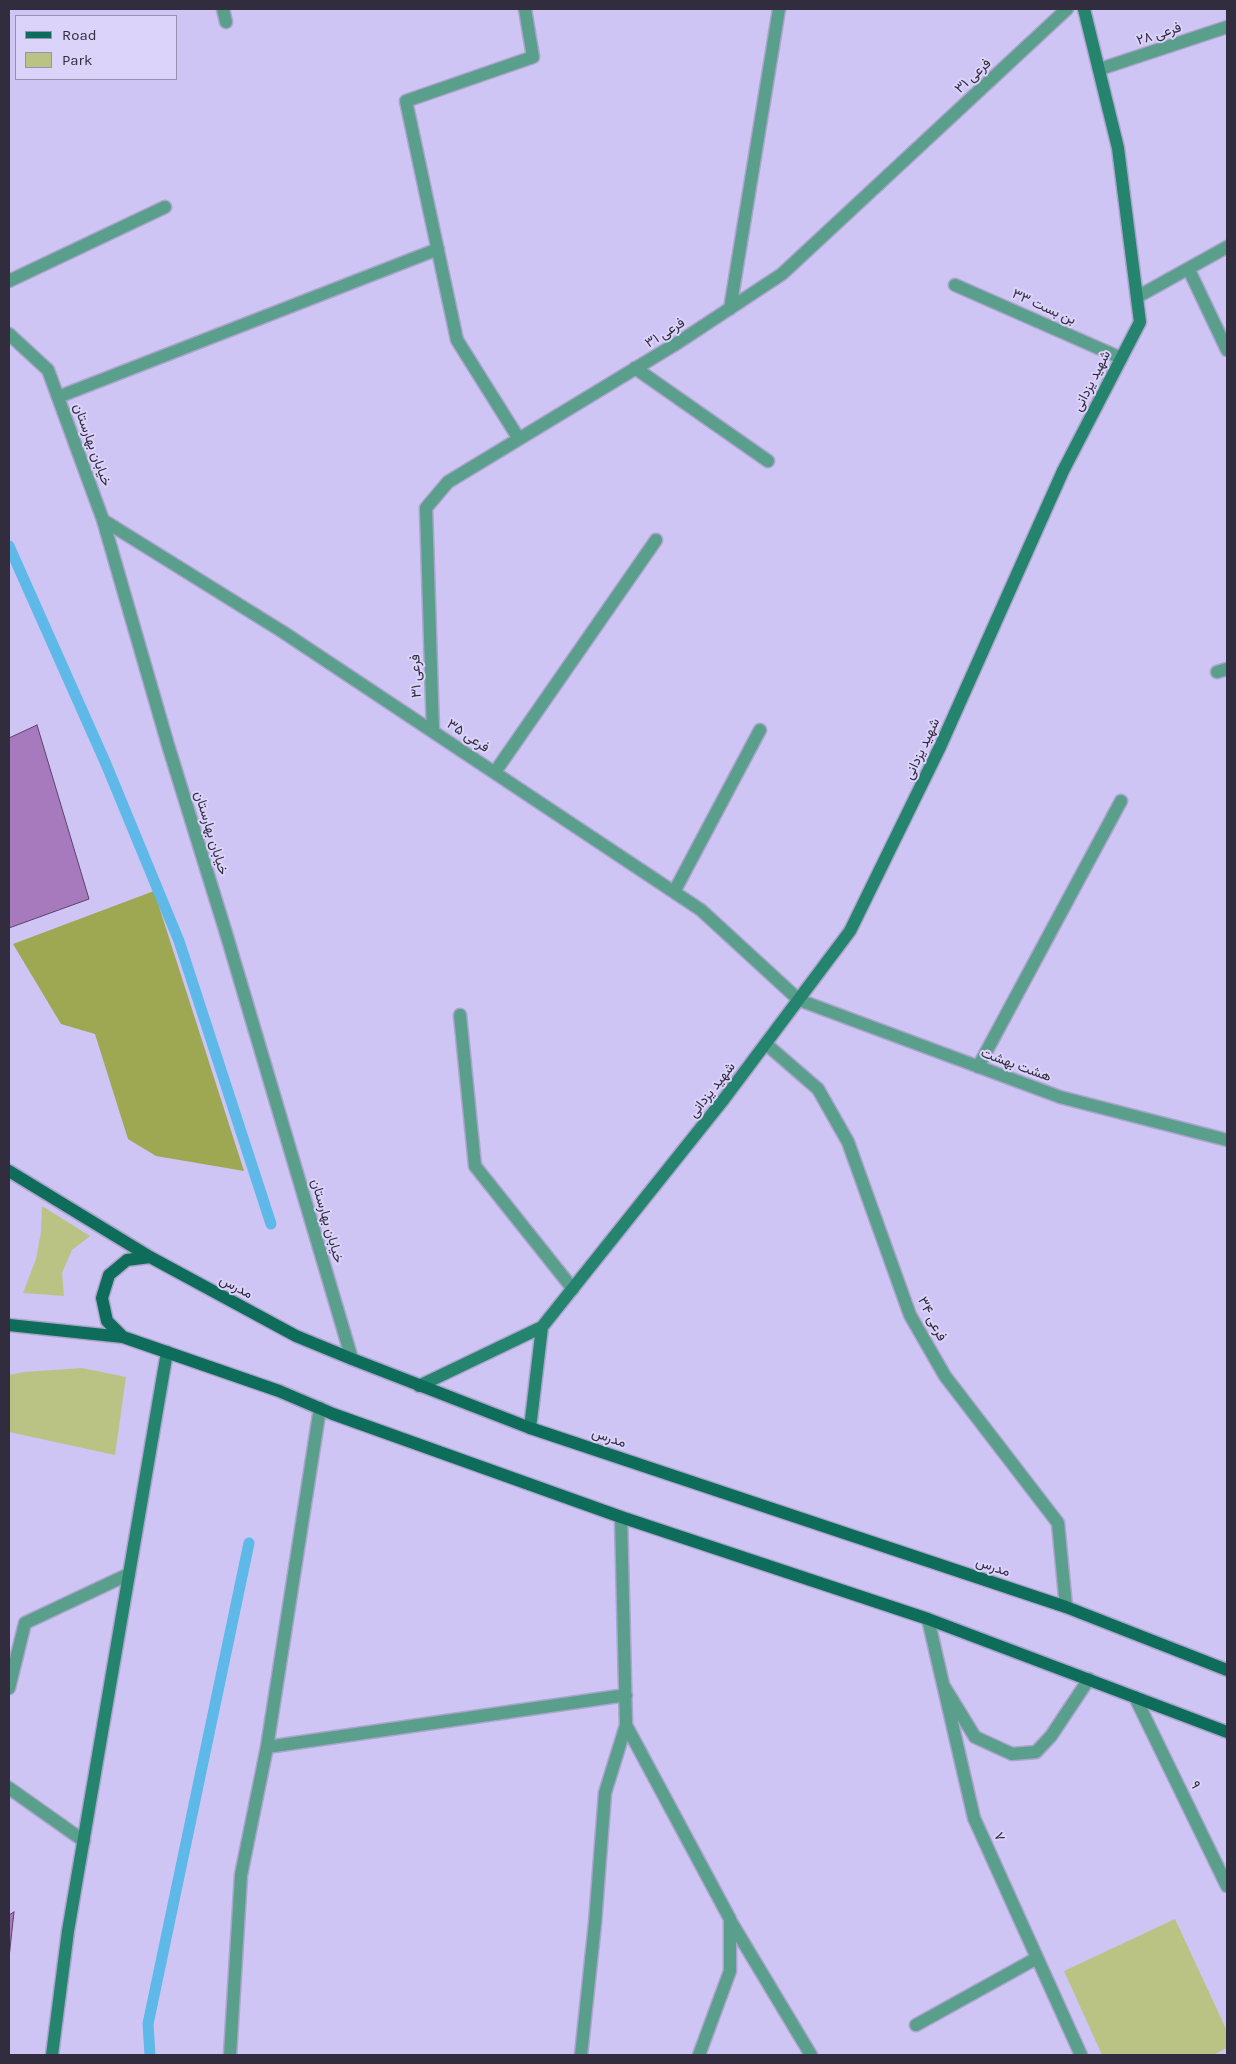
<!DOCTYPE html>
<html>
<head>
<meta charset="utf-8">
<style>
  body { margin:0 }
  #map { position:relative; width:1236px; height:2064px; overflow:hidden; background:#cec5f4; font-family:Karla,sans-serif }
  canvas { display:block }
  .frame { position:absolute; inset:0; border:10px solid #312d3f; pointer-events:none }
  .legend { position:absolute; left:15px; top:15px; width:162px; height:65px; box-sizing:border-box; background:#dbd3f9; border:1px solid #9791af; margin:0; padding:6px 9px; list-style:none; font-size:15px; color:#312d3f }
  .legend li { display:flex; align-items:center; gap:10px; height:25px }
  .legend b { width:25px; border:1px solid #9791af }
</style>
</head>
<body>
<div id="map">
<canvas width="1236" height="2064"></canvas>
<div class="frame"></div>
<ul class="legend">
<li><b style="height:6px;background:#0e6d5a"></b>Road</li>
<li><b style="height:14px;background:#bac383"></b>Park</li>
</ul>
</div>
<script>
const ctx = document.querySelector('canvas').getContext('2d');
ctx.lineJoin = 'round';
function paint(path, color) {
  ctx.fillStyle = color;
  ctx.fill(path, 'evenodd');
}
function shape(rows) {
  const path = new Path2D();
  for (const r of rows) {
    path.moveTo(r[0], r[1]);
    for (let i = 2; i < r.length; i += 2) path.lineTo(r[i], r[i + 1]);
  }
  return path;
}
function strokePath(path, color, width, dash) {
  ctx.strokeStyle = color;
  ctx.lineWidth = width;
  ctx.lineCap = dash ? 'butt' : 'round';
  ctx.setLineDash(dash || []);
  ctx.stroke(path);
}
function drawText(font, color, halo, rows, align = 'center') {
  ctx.font = font + ' Karla,Vazirmatn,sans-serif';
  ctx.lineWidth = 4;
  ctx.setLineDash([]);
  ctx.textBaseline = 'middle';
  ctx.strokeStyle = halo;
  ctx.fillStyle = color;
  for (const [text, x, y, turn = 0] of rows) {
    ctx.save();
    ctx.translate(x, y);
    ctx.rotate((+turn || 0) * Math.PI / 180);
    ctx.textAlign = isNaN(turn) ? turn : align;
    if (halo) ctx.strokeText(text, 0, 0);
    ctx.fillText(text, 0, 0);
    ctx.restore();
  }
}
paint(shape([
  [42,1206,90,1236,72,1250,62,1273,64,1296,23,1293,36,1259,41,1232],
  [82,1368,126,1377,115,1455,9,1432,9,1375,24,1372],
  [1175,1919,1227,2031,1227,2048,1213,2055,1102,2055,1064,1971]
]), '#bac383');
paint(shape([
  [154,891,244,1171,156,1156,128,1139,95,1034,61,1024,13,944]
]), '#9ea751');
strokePath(shape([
  [9,546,106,764,179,941,271,1224],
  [150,2055,148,2024,249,1543]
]), '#5eb8e8', 11);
const building = shape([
  [37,725,89,899,9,928,9,738,37,725],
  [14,1912,9,1958,9,1915,14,1912]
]);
paint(building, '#a779bd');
strokePath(building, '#5b4367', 1);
const lane = shape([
  [9,1688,25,1623,129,1574],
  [945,1688,975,1737,1012,1754,1036,1752,1051,1736,1089,1679],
  [9,1788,84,1841]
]);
const street = shape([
  [223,9,226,22],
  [1100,69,1227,27],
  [1189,270,1227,350],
  [9,281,165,207],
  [955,285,1121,358],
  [1137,297,1227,247],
  [730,309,779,9],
  [9,334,48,370,103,520,168,745,226,933,352,1359],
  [635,368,768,461],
  [58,397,438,249],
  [519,439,457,340,406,101,533,57,525,9],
  [103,520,283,632,701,910,799,1000,1060,1097,1227,1140],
  [1217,672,1227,669],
  [433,731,426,508,448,482,679,342,782,274,1067,9],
  [495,772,656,540],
  [674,892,760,730],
  [460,1015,475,1166,573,1289],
  [766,1044,818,1089,848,1142,910,1315,945,1376,1058,1523,1066,1607],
  [978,1067,1121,801],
  [928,1619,974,1818,1081,2055],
  [1135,1697,1227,1886],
  [626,1725,730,1919,730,1971,699,2055],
  [267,1747,626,1695],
  [730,1920,811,2055],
  [916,2025,1037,1958],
  [230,2055,241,1875,267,1747,320,1408],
  [581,2055,595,1923,605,1793,626,1725,621,1517]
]);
const secondary = shape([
  [419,1386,542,1327],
  [530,1428,542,1327,724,1099,850,931,940,747,1063,471,1140,322,1118,148,1084,9],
  [52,2055,68,1931,167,1352]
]);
const primary = shape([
  [9,1171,150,1257,296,1336,352,1359,530,1428,1066,1607,1227,1670],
  [9,1325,123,1337,279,1391,333,1414,621,1517,928,1619,1227,1732],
  [123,1337,107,1321,102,1298,109,1275,127,1260,150,1257]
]);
strokePath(lane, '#aba4cc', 15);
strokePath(street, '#aba4cc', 15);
strokePath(secondary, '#aba4cc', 15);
strokePath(primary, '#aba4cc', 15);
strokePath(lane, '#599f8c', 12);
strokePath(street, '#599f8c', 12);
strokePath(secondary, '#24846e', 12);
strokePath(primary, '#0e6d5a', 12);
drawText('14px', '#312d3f', '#dbd3f9', [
  ["فرعی ۲۸",1159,34,-18],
  ["فرعی ۳۱",973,76,-43],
  ["بن بست ۳۳",1044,307,24],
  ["فرعی ۳۱",665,333,-32],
  ["شهید یزدانی",1092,381,-63],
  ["خیابان بهارستان",92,445,70],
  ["فرعی ۳۱",416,676,-92],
  ["فرعی ۳۵",468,736,34],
  ["شهید یزدانی",922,749,-65],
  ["خیابان بهارستان",211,833,73],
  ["هشت بهشت",1016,1065,20],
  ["شهید یزدانی",712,1090,-52],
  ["خیابان بهارستان",327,1221,74],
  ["مدرس",236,1287,28],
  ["فرعی ۳۴",932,1319,63],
  ["مدرس",609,1438,19],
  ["مدرس",993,1567,19],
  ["۹",1195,1785,64],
  ["۷",999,1837,66]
]);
</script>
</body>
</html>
